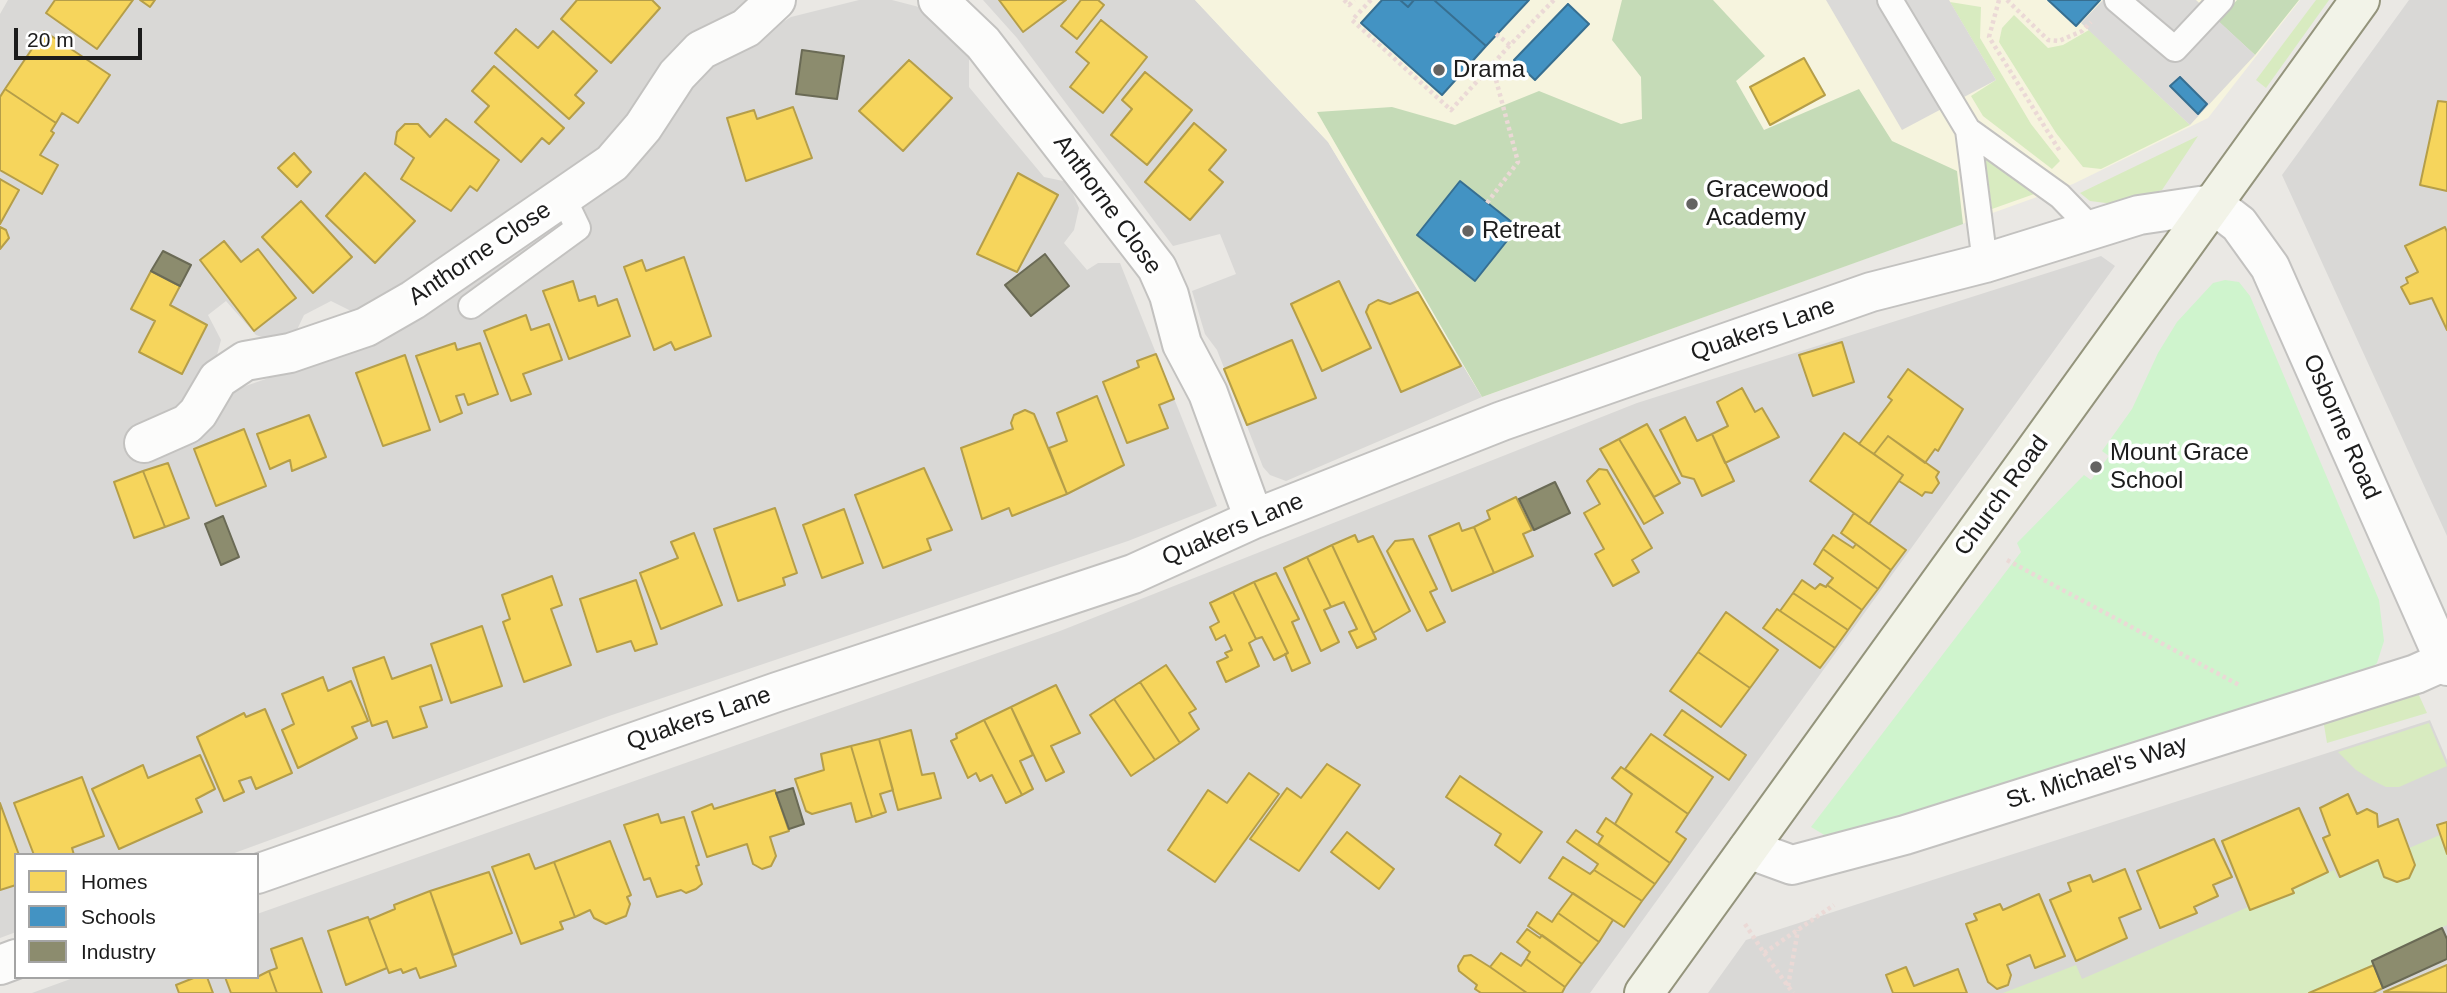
<!DOCTYPE html>
<html>
<head>
<meta charset="utf-8">
<style>
  body { margin:0 }
  #map { position:relative; width:2447px; height:993px; overflow:hidden; background:#eae8e4; font-family:Arial,sans-serif }
  canvas { display:block }
  .legend { position:absolute; left:14px; top:853px; width:245px; height:126px; box-sizing:border-box; background:#fff; border:2px solid #a4a4a4; margin:0; padding:9px 12px; list-style:none; font-size:21px; color:#1c1c1c }
  .legend li { display:flex; align-items:center; gap:14px; height:35px }
  .legend b { width:35px; border:2px solid #a4a4a4 }
  .scale { position:absolute; left:14px; top:28px; width:128px; height:32px; box-sizing:border-box; border:4px solid #1c1c1c; border-top:0; padding-left:9px; font-size:21px; line-height:24px; white-space:nowrap; color:#1c1c1c; -webkit-text-stroke:5px #fff; paint-order:stroke }
</style>
</head>
<body>
<div id="map">
<canvas width="2447" height="993"></canvas>
<ul class="legend">
<li><b style="height:19px;background:#f6d55c"></b>Homes</li>
<li><b style="height:19px;background:#4393c3"></b>Schools</li>
<li><b style="height:19px;background:#8c8c6e"></b>Industry</li>
</ul>
<div class="scale">20 m</div>
</div>
<script>
const ctx = document.querySelector('canvas').getContext('2d');
ctx.lineJoin = 'round';
function paint(path, color) {
  ctx.fillStyle = color;
  ctx.fill(path, 'evenodd');
}
function shape(rows) {
  const path = new Path2D();
  for (const r of rows) {
    path.moveTo(r[0], r[1]);
    for (let i = 2; i < r.length; i += 2) path.lineTo(r[i], r[i + 1]);
  }
  return path;
}
function strokePath(path, color, width, dash) {
  ctx.strokeStyle = color;
  ctx.lineWidth = width;
  ctx.lineCap = dash ? 'butt' : 'round';
  ctx.setLineDash(dash || []);
  ctx.stroke(path);
}
function drawText(font, color, halo, rows, align = 'center') {
  ctx.font = font + ' Arial,sans-serif';
  ctx.lineWidth = 7;
  ctx.setLineDash([]);
  ctx.textBaseline = 'middle';
  ctx.strokeStyle = halo;
  ctx.fillStyle = color;
  for (const [text, x, y, turn = 0] of rows) {
    ctx.save();
    ctx.translate(x, y);
    ctx.rotate((+turn || 0) * Math.PI / 180);
    ctx.textAlign = isNaN(turn) ? turn : align;
    if (halo) ctx.strokeText(text, 0, 0);
    ctx.fillText(text, 0, 0);
    ctx.restore();
  }
}
paint(shape([
  [8,0,753,0,656,74,618,128,596,152,378,304,355,313,331,301,304,315,295,334,268,339,256,335,226,301,208,315,221,340,217,355,193,383,185,401,168,414,126,432,140,461,237,389,375,341,691,86,715,63,791,17,859,0,892,0,919,7,969,58,969,87,1044,177,1068,182,1079,208,1074,230,1064,243,1087,270,1098,263,1120,263,1217,506,1128,541,609,716,229,855,16,855,16,932,0,938,0,14],
  [983,0,1195,0,1328,142,1482,397,1286,481,1270,475,1263,467,1217,350,1205,334,1192,291,1236,274,1220,234,1173,246,1017,38],
  [2409,0,2447,0,2447,536,2282,175],
  [2101,256,2115,266,1590,993,32,993,76,977,257,977,257,914,1060,631,1637,403],
  [2430,720,2447,760,2447,993,1708,993,1746,940]
]), '#d9d8d6');
paint(shape([
  [1195,0,2300,0,2208,118,2073,184,1482,397,1328,142]
]), '#f6f4de');
paint(shape([
  [2316,0,2329,0,2266,88,2256,80],
  [1950,2,1981,7,1980,38,2031,124,2060,161,2052,169,1983,116,1971,96,1996,80],
  [2014,15,2048,48,2063,45,2089,30,2190,125,2101,169,2083,167,2056,133,1999,42,2002,28],
  [2198,136,2162,190,2114,204,2090,201,2080,193],
  [1993,157,2037,193,1992,209,1985,160],
  [2418,693,2427,713,2327,743,2323,719],
  [2429,723,2447,766,2399,787,2386,787,2372,780,2356,770,2338,752],
  [2440,835,2447,854,2447,925,2372,961,2374,965,2309,993,2003,993,2076,965,2082,979,2248,907,2250,910,2294,893,2292,889,2334,870,2338,878,2378,860,2385,877,2397,882,2409,878,2415,865,2409,848]
]), '#d8ebc0');
paint(shape([
  [1622,0,1713,0,1765,56,1736,81,1764,130,1859,89,1892,141,1957,171,1963,224,1482,397,1317,112,1392,107,1455,125,1539,91,1621,124,1642,119,1641,77,1612,40],
  [2237,0,2299,0,2255,55,2218,21]
]), '#c5dbb7');
paint(shape([
  [2225,280,2239,282,2250,296,2379,600,2384,641,2377,663,2362,677,1831,839,1811,827,2021,552,2017,543,2084,475,2091,480,2109,456,2102,451,2132,409,2158,353,2177,322,2213,283]
]), '#cff4cd');
paint(shape([
  [1826,0,1949,0,1996,80,1902,130],
  [2103,0,2196,0,2255,55,2190,125,2081,23]
]), '#dbdad8');
const homes = shape([
  [55,0,133,0,97,49,46,13,55,0],
  [140,0,155,0,150,7,140,0],
  [577,0,652,0,660,8,611,63,561,19,577,0],
  [999,0,1066,0,1023,32,999,0],
  [1081,0,1098,0,1104,5,1077,39,1061,26,1081,0],
  [1101,20,1147,57,1103,113,1070,87,1089,63,1076,52,1101,20],
  [516,29,538,48,553,31,597,71,575,95,584,103,569,119,495,53,516,29],
  [44,31,110,75,78,123,62,113,56,123,5,89,44,31],
  [1804,58,1825,95,1770,125,1750,87,1804,58],
  [909,60,952,98,903,151,859,111,909,60],
  [494,66,564,128,549,144,542,138,521,162,475,122,489,106,472,91,494,66],
  [1145,72,1192,110,1147,165,1111,135,1132,109,1122,100,1145,72],
  [5,89,56,123,51,131,54,133,40,155,58,165,42,194,0,170,0,97,5,89],
  [2438,101,2447,102,2447,191,2420,185,2438,101],
  [793,107,812,158,746,181,727,118,754,110,757,119,793,107],
  [446,119,499,160,477,191,470,186,451,211,401,179,414,158,395,144,397,132,405,124,418,124,430,137,446,119],
  [1194,123,1226,150,1209,170,1223,182,1190,220,1145,182,1194,123],
  [294,153,311,172,297,187,278,168,294,153],
  [365,173,415,221,375,263,326,216,365,173],
  [1018,173,1058,195,1017,272,977,254,1018,173],
  [0,179,19,190,0,224,0,179],
  [301,201,352,257,313,293,262,237,301,201],
  [0,227,6,230,9,238,0,249,0,227],
  [2445,227,2447,232,2447,330,2432,298,2410,304,2401,287,2408,283,2406,278,2418,272,2405,246,2445,227],
  [224,241,241,262,258,249,296,298,254,331,200,260,224,241],
  [684,257,711,336,675,350,671,342,654,350,624,267,642,260,646,271,684,257],
  [151,271,180,286,170,305,207,325,182,374,139,352,155,321,131,309,151,271],
  [573,281,579,301,595,296,598,306,617,299,630,336,569,359,543,291,573,281],
  [1339,281,1371,348,1322,371,1291,304,1339,281],
  [1418,292,1461,366,1401,392,1366,312,1369,305,1378,300,1390,304,1418,292],
  [526,315,531,330,549,324,562,360,523,374,531,394,511,401,484,331,526,315],
  [1292,340,1316,398,1247,425,1224,369,1292,340],
  [1842,342,1854,382,1813,396,1799,355,1842,342],
  [455,343,457,350,480,343,498,394,468,405,464,394,456,396,462,413,440,422,416,356,455,343],
  [1156,354,1174,399,1159,405,1168,428,1127,443,1103,382,1139,367,1137,361,1156,354],
  [405,355,430,430,383,446,356,373,405,355],
  [1908,369,1963,409,1938,451,1935,449,1925,463,1888,436,1874,454,1859,444,1892,400,1888,397,1908,369],
  [1742,388,1755,412,1762,408,1779,437,1725,463,1712,434,1728,426,1717,402,1742,388],
  [1097,396,1124,465,1067,494,1049,448,1067,441,1057,413,1097,396],
  [1025,410,1034,414,1067,494,1012,516,1009,508,982,519,961,448,1013,429,1011,423,1014,415,1025,410],
  [309,415,326,457,292,471,290,460,270,469,257,434,309,415],
  [1685,417,1697,441,1712,434,1734,481,1702,496,1694,479,1682,476,1660,430,1685,417],
  [1647,424,1680,483,1654,497,1619,439,1647,424],
  [244,429,266,486,216,506,194,449,244,429],
  [1844,433,1903,475,1869,524,1810,481,1844,433],
  [1888,436,1939,472,1936,477,1939,483,1932,493,1925,492,1922,496,1916,492,1899,481,1903,475,1874,454,1888,436],
  [1619,439,1663,513,1644,524,1600,449,1619,439],
  [168,463,189,518,165,527,143,471,168,463],
  [924,468,952,530,927,539,931,550,883,568,855,495,924,468],
  [1599,469,1607,470,1652,548,1632,560,1639,572,1613,586,1595,554,1604,549,1584,513,1600,504,1587,481,1599,469],
  [143,471,165,527,134,538,114,482,143,471],
  [1516,497,1532,530,1523,534,1533,556,1494,573,1474,527,1490,519,1487,511,1516,497],
  [775,508,797,573,783,578,785,585,738,601,714,529,775,508],
  [844,509,863,563,822,578,803,525,844,509],
  [1854,513,1906,550,1891,570,1841,533,1854,513],
  [1459,523,1462,531,1474,527,1494,573,1452,591,1429,536,1459,523],
  [694,533,722,605,661,629,640,573,678,558,671,542,694,533],
  [1355,535,1358,542,1373,536,1410,611,1373,633,1332,545,1355,535],
  [1833,535,1853,548,1856,544,1891,570,1878,589,1823,549,1833,535],
  [1413,539,1437,589,1430,592,1445,622,1427,631,1387,551,1395,541,1413,539],
  [1332,545,1376,639,1357,648,1349,632,1357,629,1344,602,1331,607,1307,557,1332,545],
  [1823,549,1878,589,1862,610,1827,585,1833,578,1814,564,1823,549],
  [1307,557,1331,607,1324,610,1339,642,1321,651,1284,568,1307,557],
  [1276,573,1299,619,1292,622,1310,663,1292,671,1285,654,1288,653,1254,582,1276,573],
  [552,576,562,605,551,609,571,665,524,682,503,622,510,619,502,595,552,576],
  [636,580,657,644,635,651,631,641,597,652,580,599,636,580],
  [1802,580,1815,589,1820,584,1826,587,1827,585,1862,610,1848,630,1793,593,1802,580],
  [1254,582,1288,653,1274,660,1262,637,1256,639,1233,592,1254,582],
  [1233,592,1256,639,1249,643,1259,666,1226,682,1217,662,1228,657,1225,653,1232,650,1225,635,1216,640,1210,627,1219,622,1210,603,1233,592],
  [1793,593,1848,630,1835,648,1780,611,1793,593],
  [1777,609,1835,648,1820,668,1763,628,1777,609],
  [1726,612,1778,650,1750,688,1698,652,1726,612],
  [482,626,502,686,451,703,431,644,482,626],
  [1698,652,1750,688,1721,727,1670,691,1698,652],
  [384,657,392,679,431,665,442,700,420,707,427,727,393,738,387,721,372,726,353,668,384,657],
  [1166,665,1196,709,1189,713,1199,729,1180,743,1140,682,1166,665],
  [323,677,328,691,351,681,368,721,352,727,357,738,298,768,282,730,294,724,282,694,323,677],
  [1140,682,1180,743,1155,760,1114,699,1140,682],
  [1056,685,1080,733,1051,746,1064,772,1046,781,1011,707,1056,685],
  [1114,699,1155,760,1131,776,1090,715,1114,699],
  [1011,707,1033,755,1020,761,1033,789,1022,795,984,720,1011,707],
  [265,709,292,773,256,789,251,777,239,781,244,792,224,801,197,737,244,713,246,717,265,709],
  [1682,710,1746,755,1729,780,1664,735,1682,710],
  [984,720,1022,795,1006,803,992,775,980,781,976,773,968,778,951,741,957,738,956,734,984,720],
  [911,730,922,775,934,773,941,798,898,810,879,739,911,730],
  [1651,734,1713,777,1688,814,1625,769,1651,734],
  [879,739,893,790,880,794,886,812,872,817,851,746,879,739],
  [851,746,872,817,856,822,851,803,812,814,806,811,795,779,824,770,821,754,851,746],
  [200,755,215,789,196,799,202,812,119,849,92,789,143,765,148,778,200,755],
  [1327,764,1360,785,1299,871,1250,839,1287,788,1301,798,1327,764],
  [1621,767,1688,814,1676,832,1686,839,1670,863,1615,824,1632,794,1612,778,1621,767],
  [1249,773,1279,794,1215,882,1168,850,1208,790,1227,803,1249,773],
  [1460,776,1542,832,1520,863,1495,845,1501,834,1446,797,1460,776],
  [82,777,104,836,72,848,74,855,34,855,14,803,82,777],
  [775,790,789,831,770,837,776,856,771,866,762,869,753,864,747,844,707,857,692,812,712,804,714,809,775,790],
  [2348,794,2357,814,2367,809,2377,814,2378,827,2398,819,2415,865,2409,878,2397,882,2384,877,2378,860,2340,877,2323,838,2330,835,2320,808,2348,794],
  [0,803,19,855,16,855,16,885,0,890,0,803],
  [2299,808,2328,872,2292,889,2294,893,2250,910,2222,841,2299,808],
  [658,814,661,823,684,817,699,865,696,866,702,884,696,889,686,893,681,890,657,897,650,878,644,880,624,825,658,814],
  [1606,818,1670,863,1655,884,1598,844,1603,836,1597,832,1606,818],
  [2447,822,2447,854,2437,825,2447,822],
  [1576,830,1655,884,1642,901,1594,870,1598,864,1567,842,1576,830],
  [1347,832,1394,869,1379,889,1331,852,1347,832],
  [2214,839,2232,877,2213,885,2218,896,2194,907,2197,913,2160,928,2137,871,2214,839],
  [610,841,631,895,627,897,630,904,626,916,606,924,594,918,590,910,575,917,554,862,610,841],
  [529,854,535,869,554,862,575,917,560,922,563,929,521,944,492,867,529,854],
  [1563,857,1590,874,1594,870,1642,901,1624,927,1549,878,1563,857],
  [2125,869,2141,909,2119,918,2127,938,2076,961,2050,900,2071,891,2068,883,2090,875,2093,882,2125,869],
  [489,872,512,933,453,955,430,891,489,872],
  [430,891,456,966,420,978,416,968,403,973,401,969,389,973,369,920,395,909,394,905,430,891],
  [1573,893,1613,920,1599,942,1558,913,1573,893],
  [2039,894,2065,956,2035,968,2030,955,2007,965,2011,975,2008,985,1997,989,1988,982,1966,924,1977,920,1974,914,2000,904,2003,910,2039,894],
  [1537,912,1552,922,1558,913,1599,942,1582,964,1528,926,1537,912],
  [368,917,387,968,346,985,328,931,368,917],
  [1527,929,1540,938,1542,935,1582,964,1565,987,1526,959,1530,952,1517,942,1527,929],
  [302,938,322,993,277,993,269,971,277,968,271,949,302,938],
  [1501,953,1521,966,1526,959,1565,987,1562,993,1527,993,1490,967,1501,953],
  [1471,955,1490,967,1527,993,1481,993,1475,989,1477,985,1459,971,1458,966,1464,956,1471,955],
  [2374,965,2383,988,2373,993,2309,993,2374,965],
  [2447,965,2447,993,2384,992,2447,965],
  [1906,967,1914,986,1958,969,1967,993,1893,993,1886,975,1906,967],
  [269,971,277,993,231,993,225,977,257,977,269,971],
  [196,977,207,977,213,993,179,993,176,985,196,977]
]);
paint(homes, '#f6d55c');
strokePath(homes, '#b59e49', 2);
const schools = shape([
  [1382,0,1400,0,1408,7,1414,0,1434,0,1486,46,1442,95,1361,23,1382,0],
  [1400,0,1414,0,1408,7,1400,0],
  [1434,0,1529,0,1486,46,1434,0],
  [2048,0,2100,0,2076,26,2048,0],
  [1568,4,1589,24,1535,80,1514,60,1568,4],
  [2180,77,2207,104,2198,114,2170,86,2180,77],
  [1460,181,1518,227,1475,281,1417,235,1460,181]
]);
paint(schools, '#4393c3');
strokePath(schools, '#376f91', 2);
const industry = shape([
  [802,50,844,56,837,99,796,94,802,50],
  [163,251,191,265,180,286,151,271,163,251],
  [1045,254,1069,286,1031,316,1005,285,1045,254],
  [1555,482,1570,513,1534,530,1519,499,1555,482],
  [223,516,239,557,221,565,205,524,223,516],
  [793,788,804,824,789,829,776,793,793,788],
  [2442,928,2447,939,2447,959,2383,988,2372,961,2442,928]
]);
paint(industry, '#8c8c6e');
strokePath(industry, '#6a6a55', 2);
const lane = shape([
  [1890,0,1968,130,2060,196,2092,229],
  [2117,0,2175,49,2221,0],
  [1968,130,1985,263],
  [471,306,578,228,563,197]
]);
const street = shape([
  [938,0,983,43,1157,268,1169,295,1182,344,1208,393,1254,519],
  [144,443,187,424,198,413,218,379,245,361,290,353,366,327,413,300,612,163,643,127,677,75,701,50,746,28,776,0],
  [1748,849,1792,865,1905,835,2416,674,2445,661],
  [257,874,777,692,1133,574,1254,519,1502,421,1871,292,1985,263,2139,215,2213,204,2239,224,2270,267,2447,666],
  [0,965,16,959]
]);
const secondary = shape([
  [1644,993,2360,0]
]);
strokePath(lane, '#c3c2c0', 28);
strokePath(street, '#c3c2c0', 42);
strokePath(secondary, '#94947c', 42);
strokePath(shape([
  [1344,0,1349,5,1354,0],
  [1371,0,1352,20,1451,110,1510,45],
  [1999,0,1989,37,2061,153],
  [2007,0,2048,40,2059,41,2082,31,2091,22],
  [1496,34,1510,45,1554,0],
  [1487,203,1518,162,1492,65],
  [2007,560,2241,686],
  [1745,924,1764,953,1834,905],
  [1764,953,1793,993],
  [1788,986,1798,930]
]), '#ebd9d6', 4.5, [3.5, 3.5]);
strokePath(lane, '#fcfcfb', 24);
strokePath(street, '#fcfcfb', 38);
strokePath(secondary, '#f2f3e8', 38);
for (const [x, y, r, color] of [
  [1439,70,7,"#646362"],
  [1692,204,7,"#646362"],
  [1468,231,7,"#646362"],
  [2096,467,7,"#646362"]
]) {
  const dot = new Path2D();
  dot.arc(x, y, r, 0, 2 * Math.PI);
  ctx.fillStyle = color;
  ctx.fill(dot);
  strokePath(dot, '#fff', 2.5);
}
drawText('24px', '#1c1c1c', '#fff', [
  ["Drama",1453,70],
  ["Gracewood",1706,190],
  ["Academy",1706,218],
  ["Retreat",1482,231],
  ["Mount Grace",2110,453],
  ["School",2110,481]
], 'left');
drawText('24px', '#1c1c1c', '#fff', [
  ["Anthorne Close",1107,205,54],
  ["Anthorne Close",480,254,-34],
  ["Quakers Lane",1763,330,-19],
  ["Osborne Road",2341,427,66],
  ["Church Road",2002,496,-54],
  ["Quakers Lane",1233,530,-23],
  ["Quakers Lane",699,719,-19],
  ["St. Michael's Way",2097,773,-18]
]);
</script>
</body>
</html>
